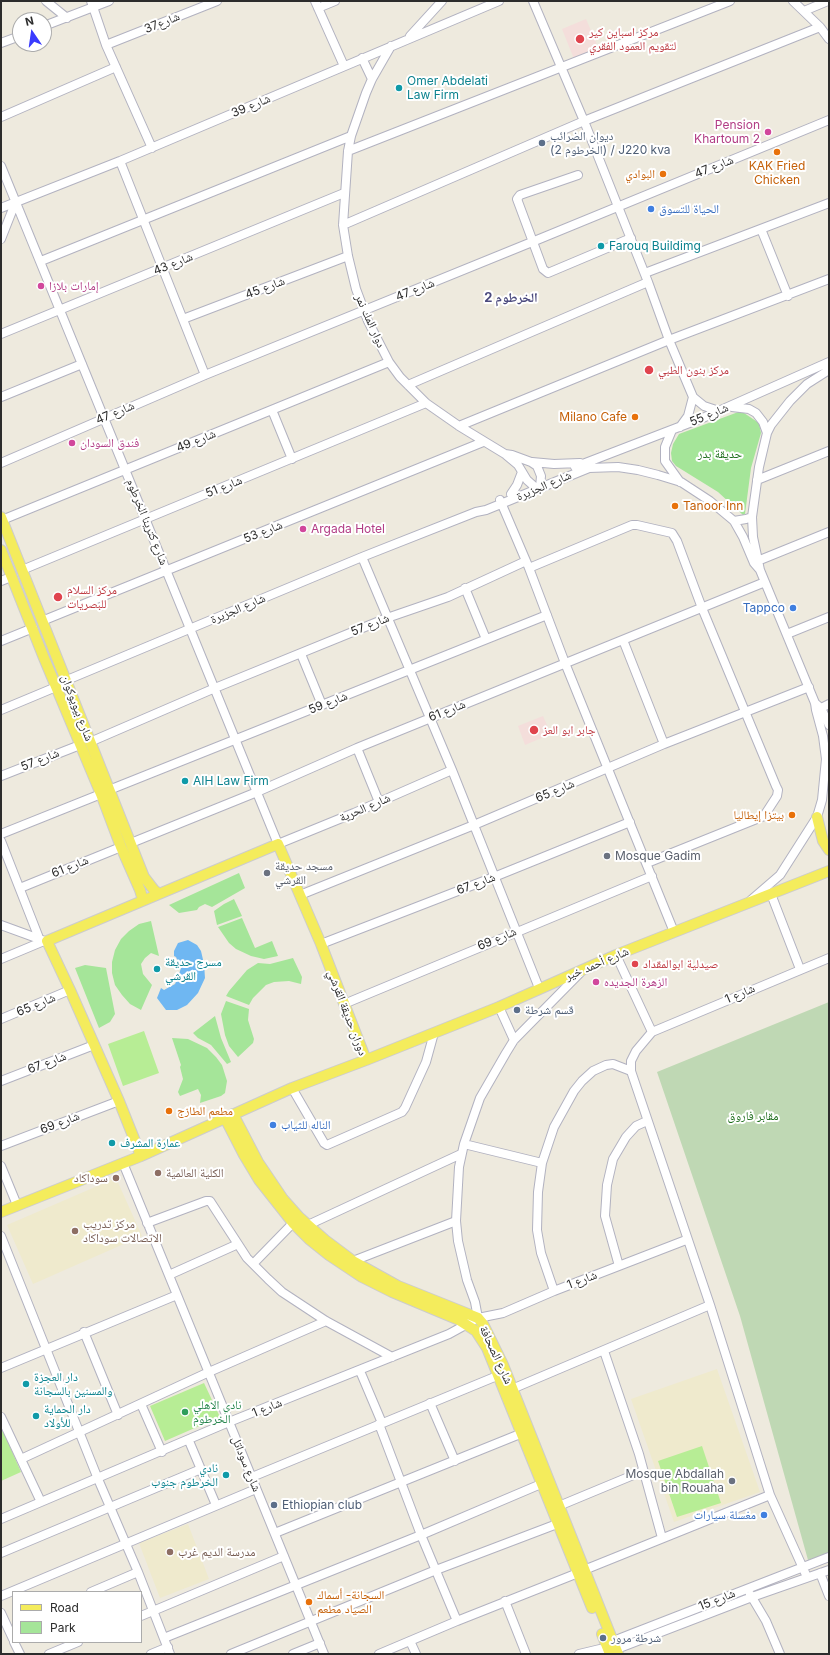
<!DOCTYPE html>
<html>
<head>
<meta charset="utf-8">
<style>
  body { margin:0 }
  #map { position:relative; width:830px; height:1655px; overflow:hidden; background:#eeeade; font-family:Inter,sans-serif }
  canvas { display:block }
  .frame { position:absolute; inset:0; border:2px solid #2c2c2c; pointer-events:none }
  .legend { position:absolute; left:12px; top:1591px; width:130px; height:52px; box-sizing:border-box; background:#fff; border:1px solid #ababab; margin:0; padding:5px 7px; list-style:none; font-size:12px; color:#2c2c2c }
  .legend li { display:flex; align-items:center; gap:8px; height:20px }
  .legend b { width:20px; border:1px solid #ababab }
  .north { position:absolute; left:12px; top:12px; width:40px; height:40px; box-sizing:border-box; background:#fff; border:1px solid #ababab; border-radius:50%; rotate:347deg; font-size:11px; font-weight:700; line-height:16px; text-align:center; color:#2c2c2c }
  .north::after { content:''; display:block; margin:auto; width:14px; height:18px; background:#3a3bfe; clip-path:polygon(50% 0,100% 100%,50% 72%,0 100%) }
</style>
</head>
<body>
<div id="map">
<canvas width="830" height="1655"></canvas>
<div class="frame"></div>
<ul class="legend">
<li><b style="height:5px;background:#f4ec5c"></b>Road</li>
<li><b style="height:11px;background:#a5e599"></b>Park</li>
</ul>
<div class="north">N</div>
</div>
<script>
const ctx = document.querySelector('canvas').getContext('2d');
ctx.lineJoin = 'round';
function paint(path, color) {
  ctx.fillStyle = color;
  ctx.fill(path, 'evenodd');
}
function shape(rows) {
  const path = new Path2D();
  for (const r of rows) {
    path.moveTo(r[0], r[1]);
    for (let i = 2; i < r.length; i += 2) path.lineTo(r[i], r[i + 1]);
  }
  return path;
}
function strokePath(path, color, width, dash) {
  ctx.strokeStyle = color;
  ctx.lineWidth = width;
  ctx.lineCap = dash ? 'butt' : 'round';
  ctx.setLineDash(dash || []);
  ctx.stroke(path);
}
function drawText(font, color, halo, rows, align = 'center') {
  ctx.font = font + ' Inter,"Noto Naskh Arabic",sans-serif';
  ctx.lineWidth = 4;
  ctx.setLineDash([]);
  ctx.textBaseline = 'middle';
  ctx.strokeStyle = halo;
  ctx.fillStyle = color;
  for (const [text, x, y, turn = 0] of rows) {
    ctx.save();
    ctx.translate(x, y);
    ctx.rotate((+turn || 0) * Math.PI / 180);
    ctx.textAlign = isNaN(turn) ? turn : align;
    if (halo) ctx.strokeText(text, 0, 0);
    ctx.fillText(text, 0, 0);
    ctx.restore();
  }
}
paint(shape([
  [116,1178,142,1236,33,1284,7,1225],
  [717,1369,760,1492,674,1522,631,1399],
  [188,1524,209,1579,160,1598,139,1543]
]), '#efeacd');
paint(shape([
  [586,19,599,49,574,59,562,29],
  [543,716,551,734,525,745,518,726]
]), '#f4dedb');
paint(shape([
  [741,411,759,423,761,433,751,468,745,514,743,515,718,492,676,466,672,461,671,453,673,444,679,434],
  [239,873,245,888,212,907,205,904,199,907,197,910,179,913,169,905],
  [234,899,242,916,217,925,214,911,224,904],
  [242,918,255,948,272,941,278,956,264,959,251,956,236,949,229,943,218,927],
  [151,921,159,956,151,953,145,958,141,964,143,974,152,985,141,1010,130,1004,122,995,115,985,112,973,112,962,115,950,121,939,129,931,139,924],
  [293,958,302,977,301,984,289,981,274,982,266,985,253,998,249,1005,226,996,229,991,247,970,258,963,270,964],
  [85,965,106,968,115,1014,110,1022,99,1028,75,968],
  [226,1001,249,1009,248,1020,254,1039,253,1043,238,1057,229,1046,225,1035,221,1014],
  [215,1016,221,1038,231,1062,227,1064,211,1045,198,1038,193,1033],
  [172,1038,188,1039,207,1048,216,1057,222,1065,227,1081,225,1093,221,1096,200,1103,201,1095,198,1089,180,1096,178,1092,183,1079,180,1067,181,1065]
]), '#a5e599');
paint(shape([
  [829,1002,829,1553,808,1560,740,1316,657,1072]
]), '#bfd8b4');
paint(shape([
  [144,1031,159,1073,123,1086,108,1044],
  [204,1383,220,1417,165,1441,150,1406],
  [1,1426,21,1472,1,1481],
  [702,1446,721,1503,677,1517,658,1461]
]), '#b7ed95');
paint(shape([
  [188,940,197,945,201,951,204,964,205,978,198,993,187,1005,177,1010,166,1010,157,998,161,988,164,990,175,984,177,980,181,968,176,957,174,956,174,951,178,943]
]), '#6fb7f2');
const minor = shape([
  [46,1,67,18],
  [91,1,106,45,152,148],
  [315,1,344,66],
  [533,1,584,121,648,282,669,340,693,397,704,406,719,411],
  [793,1,820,27,829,39],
  [318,8,335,1],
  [804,11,828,1],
  [44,26,109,1],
  [410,36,442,1],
  [1,43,20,36],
  [106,45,217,1],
  [391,46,372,79,366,93,351,136,348,151,343,225,348,256,356,289,368,321,389,362,400,377,426,403,459,426,505,454,512,455,531,462,537,466,541,476,540,487],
  [362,58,372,79],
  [1,117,116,67],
  [348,151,730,1],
  [120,161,205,375],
  [1,166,278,844,354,813,452,770],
  [578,175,520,195,517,199,543,269,548,273,631,238],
  [1,208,120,161,499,1],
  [343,225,584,121,820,27],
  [761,229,788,296],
  [1,239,16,201],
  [41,261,351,136],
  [645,273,829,203],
  [183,319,348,256],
  [1,334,344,193],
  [408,385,648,282],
  [1,397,82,364],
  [732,407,749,409,756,413,763,422,767,433],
  [272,410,292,459],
  [459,426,669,340,829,279],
  [680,427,688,416,693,397],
  [672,430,665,447,665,461,680,482],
  [506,455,518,465,527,480,536,488],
  [532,462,554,464,580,463],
  [1,463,205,375,532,242,829,120],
  [575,467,705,417,829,362],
  [757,480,829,451],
  [511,494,517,485,522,472],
  [500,500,529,568,565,663,674,932],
  [2,520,389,362],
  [734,521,746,519,752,517],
  [362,557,452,770,539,988],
  [755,562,829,532],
  [529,568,632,525,637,525,672,533,677,541,702,608,776,786,778,790,777,796,764,816,647,863],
  [22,570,426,403],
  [1,581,11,577],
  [465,588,486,639],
  [42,621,483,442],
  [787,634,829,617],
  [623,640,664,744],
  [1,641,33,628],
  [301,654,322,705],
  [815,703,821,708,829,725],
  [1,710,56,687,67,680,362,557,476,512,486,510,589,468,618,467,638,470,658,475,681,482,710,501,734,521,743,537,754,563,760,570],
  [817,710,829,704],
  [90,742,215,688,387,618,448,597,526,561],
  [357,748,379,802],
  [1,776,80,745],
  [109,790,547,615],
  [1,834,101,794],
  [1,841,39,938],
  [131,843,257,792,357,748,765,582],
  [20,888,121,847],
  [771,894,800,969],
  [300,895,474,825,664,744,809,687],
  [751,900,780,875,817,817,822,800,826,759,823,736,816,710,815,703,760,570,753,537,752,517,759,467,767,433,771,425,790,401,807,384,829,370],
  [1,925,42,940],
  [321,944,494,877,630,822],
  [616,955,652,1032],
  [1,959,44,941],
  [344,1004,652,876],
  [499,1007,514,1040],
  [1,1019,70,990],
  [1,1081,94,1045],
  [292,1088,324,1143,327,1145,402,1112,405,1108,426,1062,434,1033],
  [464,1144,542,1163],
  [1,1146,119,1101],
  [123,1163,324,1654],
  [1,1166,17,1205],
  [147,1223,206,1201,210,1201,247,1258,268,1279,282,1292,326,1321,392,1357],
  [308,1225,461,1154],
  [1,1236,98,1479,138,1572,170,1654],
  [353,1261,456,1221],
  [253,1264,293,1223],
  [619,1266,605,1216,607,1185,613,1159,626,1137,636,1126,647,1121],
  [169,1275,238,1244],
  [554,1291,541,1253,537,1230,538,1192,542,1163,554,1127,574,1091,582,1081,593,1071,606,1065,613,1064,631,1071],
  [478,1318,503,1313,554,1291,686,1240],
  [84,1332,118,1415],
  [604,1351,639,1454,662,1538],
  [1,1368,177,1295],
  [360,1371,382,1423],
  [512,1389,710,1305],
  [430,1403,455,1461],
  [141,1404,162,1452],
  [1,1417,41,1502],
  [379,1424,421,1535,457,1621],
  [189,1441,216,1505],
  [21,1459,209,1372,326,1321],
  [252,1477,497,1376],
  [554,1508,643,1471],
  [1,1519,229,1422,449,1334,478,1318,475,1302,467,1280,458,1241,456,1221,459,1167,464,1144,480,1098,506,1053,514,1040,580,973],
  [275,1533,520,1434],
  [1,1553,201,1469],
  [584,1570,770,1495],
  [820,1573,829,1596],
  [807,1577,770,1495,710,1305,631,1071,631,1061,636,1051,652,1032,829,958],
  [91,1592,138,1572],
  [750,1594,766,1621,780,1654],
  [1,1596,256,1489],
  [505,1601,526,1654],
  [1,1613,13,1639],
  [141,1616,284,1556],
  [164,1638,421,1535,541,1484],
  [410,1641,416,1654],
  [14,1642,20,1654],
  [608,1643,829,1557],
  [49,1654,78,1642],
  [151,1654,168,1647],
  [231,1654,436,1570,557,1524],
  [293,1654,320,1643],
  [379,1654,457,1621,578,1573],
  [579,1654,600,1649,609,1652,752,1597,829,1570]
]);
const major = shape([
  [1,517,144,877,154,890,159,894],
  [1,550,44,658,101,794,121,847,140,890,143,900],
  [817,817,823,841,829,850],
  [278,844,321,944,366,1060,292,1088,141,1156,119,1101,70,990,47,941,278,844],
  [366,1060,499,1007,616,955,829,871],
  [233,1114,258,1162,283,1199,299,1217,325,1240,353,1261,398,1286,478,1318,483,1324,503,1365,618,1654],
  [225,1118,244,1155,259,1180,293,1223,309,1239,329,1255,362,1277,392,1292,459,1320,476,1331,487,1348,592,1608],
  [1,1212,141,1156],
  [602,1634,610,1654]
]);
strokePath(minor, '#b2b2c0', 10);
strokePath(major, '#ccc', 12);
strokePath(minor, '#fff', 8);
strokePath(major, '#f4ec5c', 10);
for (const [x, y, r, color] of [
  [580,39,5,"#e0444e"],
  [399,88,4,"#0f9aa8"],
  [768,132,4,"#d1479c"],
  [542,143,4,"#5c6f8a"],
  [777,152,4,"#e8710a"],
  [663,174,4,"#e8710a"],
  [651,209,4,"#3f7fe0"],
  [601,246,4,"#0f9aa8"],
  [41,286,4,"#d1479c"],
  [649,370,5,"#e0444e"],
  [635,417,4,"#e8710a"],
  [72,443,4,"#d1479c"],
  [675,506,4,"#e8710a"],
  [303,529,4,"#d1479c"],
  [58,597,5,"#e0444e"],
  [793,608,4,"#3f7fe0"],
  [534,730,5,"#e0444e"],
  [185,781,4,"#0f9aa8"],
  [792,815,4,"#e8710a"],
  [607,856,4,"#6b7280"],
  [267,873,4,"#6b7280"],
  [635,964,4,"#e0444e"],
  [157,969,4,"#0f9aa8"],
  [596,982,4,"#d1479c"],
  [517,1010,4,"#5c6f8a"],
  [169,1111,4,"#e8710a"],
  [273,1125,4,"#3f7fe0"],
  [112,1143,4,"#0f9aa8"],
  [158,1173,4,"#8d6e63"],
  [116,1178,4,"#8d6e63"],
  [75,1231,4,"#8d6e63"],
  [26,1384,4,"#0f9aa8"],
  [185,1412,4,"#2e9e5b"],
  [36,1416,4,"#0f9aa8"],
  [226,1475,4,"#0f9aa8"],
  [732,1481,4,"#6b7280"],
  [274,1505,4,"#5c6f8a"],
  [764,1515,4,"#3f7fe0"],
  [170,1552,4,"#8d6e63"],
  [309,1602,4,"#e8710a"],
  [603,1638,4,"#5c6f8a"]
]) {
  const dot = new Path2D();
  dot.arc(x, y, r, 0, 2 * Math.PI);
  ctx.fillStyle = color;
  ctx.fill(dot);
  strokePath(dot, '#fff', 1.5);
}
drawText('12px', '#2c2c2c', '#fff', [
  ["شارع37",162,23,-22],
  ["شارع 39",251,106,-23],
  ["شارع 47",714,167,-22],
  ["شارع 43",173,264,-22],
  ["شارع 45",265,288,-21],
  ["شارع 47",415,290,-22],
  ["دوار المك نمر",370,321,66],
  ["شارع 47",115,413,-23],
  ["شارع 55",709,415,-23],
  ["شارع 49",196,441,-22],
  ["شارع الجزيرة",544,486,-23],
  ["شارع 51",224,487,-22],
  ["شارع كترينا الخرطوم",147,522,68],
  ["شارع 53",263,532,-22],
  ["شارع الجزيرة",238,609,-23],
  ["شارع 57",370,625,-22],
  ["شارع 59",328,703,-22],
  ["شارع بيويوكوان",77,708,69],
  ["شارع 61",447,711,-22],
  ["شارع 57",40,760,-22],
  ["شارع 65",555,791,-23],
  ["شارع الحرية",365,808,-23],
  ["شارع 61",70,867,-22],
  ["شارع 67",476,884,-21],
  ["شارع 69",497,939,-23],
  ["شارع أحمد خير",597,964,-23],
  ["شارع 1",740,994,-23],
  ["شارع 65",36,1005,-23],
  ["دوران حديقة القرشي",347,1013,69],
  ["شارع 67",47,1063,-21],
  ["شارع 69",60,1123,-21],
  ["شارع 1",582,1280,-21],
  ["شارع الصحافة",496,1355,65],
  ["شارع 1",267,1408,-22],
  ["شارع سوداتل",246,1464,68],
  ["شارع 15",717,1600,-22]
]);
drawText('12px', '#be3a42', '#fff', [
  ["مركز اسباين كير",589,32],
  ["لتقويم العمود الفقري",589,46],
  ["مركز بنون الطبي",658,370],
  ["مركز السلام",67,590],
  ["للبصريات",67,604],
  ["جابر ابو العز",543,730],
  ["صيدلية ابوالمقداد",643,964]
], 'left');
drawText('12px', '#0d838f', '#fff', [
  ["Omer Abdelati",407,81],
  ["Law Firm",407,95],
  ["Farouq Buildimg",609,246],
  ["AIH Law Firm",193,781],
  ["مسرح حديقة",165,962],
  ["القرشي",165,976],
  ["عمارة المشرف",120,1143],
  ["دار العجزة",34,1377],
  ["والمسنين بالسجانة",34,1391],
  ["دار الحماية",44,1409],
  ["للأولاد",44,1423],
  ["نادي",218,1468,"right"],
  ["الخرطوم جنوب",218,1482,"right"]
], 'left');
drawText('12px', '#b23c85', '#fff', [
  ["Pension",760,125,"right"],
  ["Khartoum 2",760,139,"right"],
  ["إمارات بلازا",49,286],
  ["فندق السودان",80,443],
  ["Argada Hotel",311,529],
  ["الزهرة الجديده",604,982]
], 'left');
drawText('12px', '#4e5e75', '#fff', [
  ["ديوان الضرائب",550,136],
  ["(الخرطوم 2) / J220 kva",550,150],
  ["قسم شرطة",525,1010],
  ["Ethiopian club",282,1505],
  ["شرطة مرور",611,1638]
], 'left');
drawText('12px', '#c56008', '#fff', [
  ["KAK Fried",777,166,"center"],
  ["Chicken",777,180,"center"],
  ["البوادي",655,174],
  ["Milano Cafe",627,417],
  ["Tanoor Inn",683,506,"left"],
  ["بيتزا إيطاليا",784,815],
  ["مطعم الطازج",177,1111,"left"],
  ["السجانة- أسماك",317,1595,"left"],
  ["الصياد مطعم",317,1609,"left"]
], 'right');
drawText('12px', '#366cbe', '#fff', [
  ["الحياة للتسوق",659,209],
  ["Tappco",785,608,"right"],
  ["الناله للثياب",281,1125],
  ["مغسلة سيارات",756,1515,"right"]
], 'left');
drawText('12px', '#1b6c19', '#fff', [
  ["حديقة بدر",720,454],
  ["مقابر فاروق",753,1116]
]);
drawText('12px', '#5b616d', '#fff', [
  ["Mosque Gadim",615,856],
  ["مسجد حديقة",275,866],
  ["القرشي",275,880],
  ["Mosque Abdallah",724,1474,"right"],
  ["bin Rouaha",724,1488,"right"]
], 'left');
drawText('12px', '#785e54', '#fff', [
  ["الكلية العالمية",166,1173],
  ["سوداكاد",108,1178,"right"],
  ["مركز تدريب",83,1224],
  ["الاتصالات سوداكاد",83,1238],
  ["مدرسة الديم غرب",178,1552]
], 'left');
drawText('12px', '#27864d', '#fff', [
  ["نادي الاهلي",193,1405],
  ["الخرطوم",193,1419]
], 'left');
drawText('bold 13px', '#4b4a7e', '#fff', [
  ["الخرطوم 2",511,298]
]);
</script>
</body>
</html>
